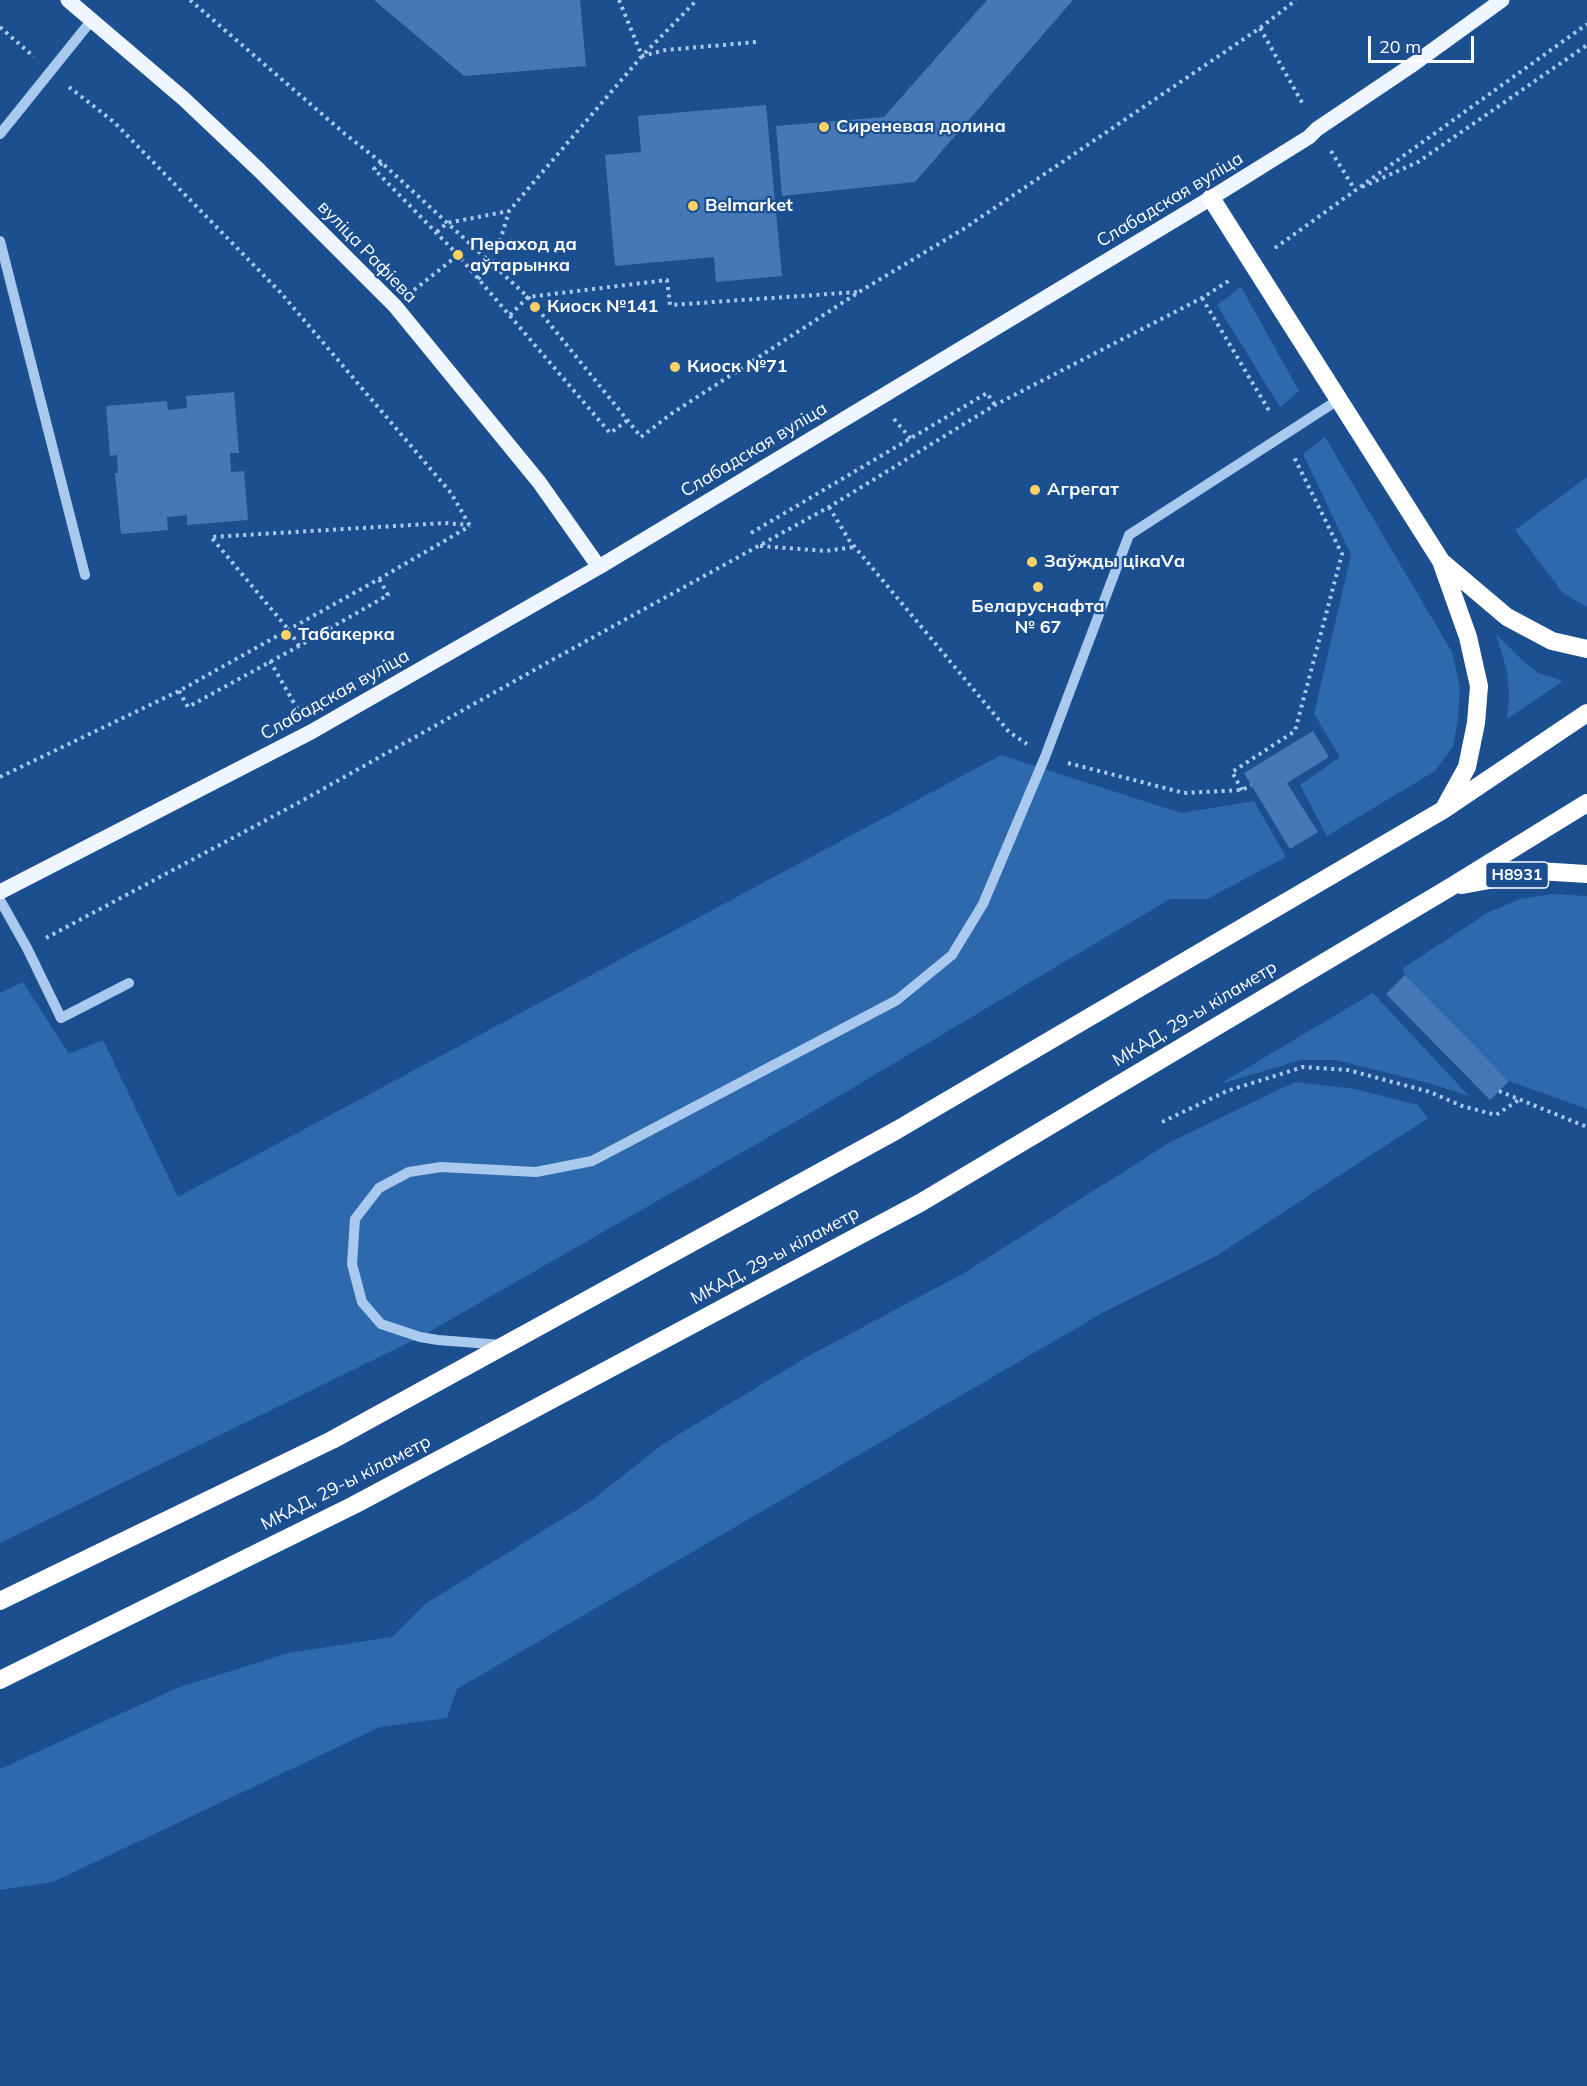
<!DOCTYPE html>
<html>
<head>
<meta charset="utf-8">
<style>
  body { margin:0 }
  #map { position:relative; width:1587px; height:2086px; overflow:hidden; background:#1b4f8f; font-family:Mulish,sans-serif }
  canvas { display:block }
  .scale { position:absolute; left:1368px; top:36px; width:106px; height:27px; box-sizing:border-box; border:3px solid #fff; border-top:0; padding-left:8px; font-size:18px; line-height:21px; white-space:nowrap; color:#fff; -webkit-text-stroke:4px #1b4f8f; paint-order:stroke }
</style>
</head>
<body>
<div id="map">
<canvas width="1587" height="2086"></canvas>
<div class="scale">20 m</div>
</div>
<script>
const ctx = document.querySelector('canvas').getContext('2d');
ctx.lineJoin = 'round';
function paint(path, color) {
  ctx.fillStyle = color;
  ctx.fill(path, 'evenodd');
}
function shape(rows) {
  const path = new Path2D();
  for (const r of rows) {
    path.moveTo(r[0], r[1]);
    for (let i = 2; i < r.length; i += 2) path.lineTo(r[i], r[i + 1]);
  }
  return path;
}
function strokePath(path, color, width, dash) {
  ctx.strokeStyle = color;
  ctx.lineWidth = width;
  ctx.lineCap = dash ? 'butt' : 'round';
  ctx.setLineDash(dash || []);
  ctx.stroke(path);
}
function drawText(font, color, halo, rows, align = 'center') {
  ctx.font = font + ' Mulish,sans-serif';
  ctx.lineWidth = 4.5;
  ctx.setLineDash([]);
  ctx.textBaseline = 'middle';
  ctx.strokeStyle = halo;
  ctx.fillStyle = color;
  for (const [text, x, y, turn = 0] of rows) {
    ctx.save();
    ctx.translate(x, y);
    ctx.rotate((+turn || 0) * Math.PI / 180);
    ctx.textAlign = isNaN(turn) ? turn : align;
    if (halo) ctx.strokeText(text, 0, 0);
    ctx.fillText(text, 0, 0);
    ctx.restore();
  }
}
paint(shape([
  [1241,287,1299,391,1280,407,1217,305],
  [1325,437,1452,652,1460,688,1458,719,1453,746,1435,771,1327,836,1300,785,1340,757,1314,714,1351,555,1303,454],
  [1587,477,1587,607,1563,593,1515,530],
  [1496,634,1522,660,1538,673,1563,681,1507,719,1509,695,1507,671],
  [1001,755,1181,813,1254,801,1286,857,1207,899,1170,899,807,1115,420,1337,0,1543,0,993,23,982,69,1054,103,1040,178,1197],
  [1552,894,1587,896,1587,1109,1509,1081,1405,975,1402,969,1487,913,1520,899],
  [1373,993,1469,1096,1432,1084,1336,1060,1301,1060,1220,1084],
  [1295,1082,1356,1089,1418,1105,1428,1118,1216,1256,1104,1312,457,1689,447,1718,380,1727,53,1882,0,1890,0,1769,177,1688,288,1653,392,1637,425,1604,591,1501,663,1444,805,1358,964,1273,1172,1141]
]), '#2e69ad');
paint(shape([
  [374,0,580,0,586,66,464,76],
  [987,0,1073,0,915,182,782,196,776,126,884,117],
  [766,105,782,276,716,282,714,257,615,266,605,155,641,152,638,116],
  [234,392,239,453,230,453,231,472,244,471,248,520,187,525,187,515,167,517,168,530,121,534,115,473,118,473,117,455,110,456,106,406,167,401,168,410,187,408,186,396],
  [1313,731,1329,757,1287,783,1318,832,1290,849,1244,773],
  [1405,975,1509,1081,1490,1100,1386,994]
]), '#4478b7');
strokePath(shape([
  [190,0,345,134,382,163,528,297,641,437,671,414,859,292,965,228,1260,28,1296,0],
  [619,0,642,56,666,50,757,42],
  [0,27,34,57],
  [1260,28,1304,106],
  [69,87,114,122,281,293,451,493,470,526],
  [1331,151,1355,190],
  [382,163,374,169,458,255,610,433,628,420],
  [1362,187,1418,162,1587,45],
  [437,232,447,223,509,211],
  [1275,248,1587,24],
  [478,279,493,264,509,211,642,56,697,0],
  [414,290,458,255],
  [1202,298,1271,414],
  [510,315,528,297,667,280,670,305,858,292],
  [894,419,911,439],
  [829,507,849,540,1009,732,1027,744],
  [751,533,987,393,995,405],
  [760,546,826,551,854,547],
  [299,646,288,629,211,537,445,523,469,525],
  [270,661,298,710],
  [179,691,188,707,299,646,388,595,379,579],
  [1068,763,1184,793,1242,790,1251,785],
  [0,777,179,691,379,579,470,526],
  [1242,790,1232,772,1295,731,1342,554,1293,455],
  [46,938,298,803,552,660,829,507,995,405,1202,298,1230,280],
  [1499,1091,1587,1127],
  [1162,1122,1227,1091,1303,1067,1348,1070,1430,1092,1462,1106,1496,1115,1520,1099]
]), '#a9c9ee', 4, [3, 4.5]);
strokePath(shape([
  [0,134,91,21],
  [0,241,85,575],
  [0,900,27,948,61,1018,129,983],
  [502,1345,438,1340,420,1337,381,1324,362,1302,352,1264,355,1219,379,1188,409,1172,441,1167,536,1172,592,1161,897,1000,952,955,983,904,1045,757,1129,535,1338,400]
]), '#a9c9ee', 10);
strokePath(shape([
  [68,0,184,99,260,171,395,306,539,482,599,567],
  [0,892,311,732,599,567,1211,198,1309,137,1317,129,1415,63,1502,0]
]), '#f0f6ff', 15);
strokePath(shape([
  [1211,198,1441,561,1468,637,1479,686,1476,723,1467,767,1446,805],
  [1442,562,1507,617,1552,641,1587,649],
  [1462,885,1538,871,1587,874],
  [0,1601,332,1440,897,1130,1443,810,1587,713],
  [0,1680,354,1505,920,1203,1449,888,1587,803]
]), '#fff', 18);
for (const [x, y, r, color] of [
  [824,127,6,"#ffd166"],
  [693,206,6,"#ffd166"],
  [458,255,6,"#ffd166"],
  [535,307,6,"#ffd166"],
  [675,367,6,"#ffd166"],
  [1035,490,6,"#ffd166"],
  [1032,562,6,"#ffd166"],
  [1038,587,6,"#ffd166"],
  [286,635,6,"#ffd166"]
]) {
  const dot = new Path2D();
  dot.arc(x, y, r, 0, 2 * Math.PI);
  ctx.fillStyle = color;
  ctx.fill(dot);
  strokePath(dot, '#1b4f8f', 2);
}
for (const [x, y, w] of [
  [1517,875,63]
]) {
  const box = new Path2D();
  box.roundRect(x - w / 2, y - 13, w, 26, 4.5);
  ctx.fillStyle = '#1b4f8f';
  ctx.fill(box);
  strokePath(box, '#fff', 1.5);
}
drawText('bold 16px', '#fff', null, [
  ["Н8931",1517,875]
]);
drawText('bold 18px', '#fff', '#1b4f8f', [
  ["Сиреневая долина",836,127],
  ["Belmarket",705,206],
  ["Пераход да",470,245],
  ["аўтарынка",470,266],
  ["Киоск №141",547,307],
  ["Киоск №71",687,367],
  ["Агрегат",1047,490],
  ["Заўжды цікаVа",1044,562],
  ["Беларуснафта",1038,607,"center"],
  ["№ 67",1038,628,"center"],
  ["Табакерка",298,635]
], 'left');
drawText('18px', '#fff', '#1b4f8f', [
  ["Слабадская вуліца",1170,200,-31],
  ["вуліца Рафіева",367,252,46],
  ["Слабадская вуліца",754,450,-31],
  ["Слабадская вуліца",335,695,-29],
  ["МКАД, 29-ы кіламетр",1195,1014,-31],
  ["МКАД, 29-ы кіламетр",775,1256,-28],
  ["МКАД, 29-ы кіламетр",346,1483,-27]
]);
</script>
</body>
</html>
